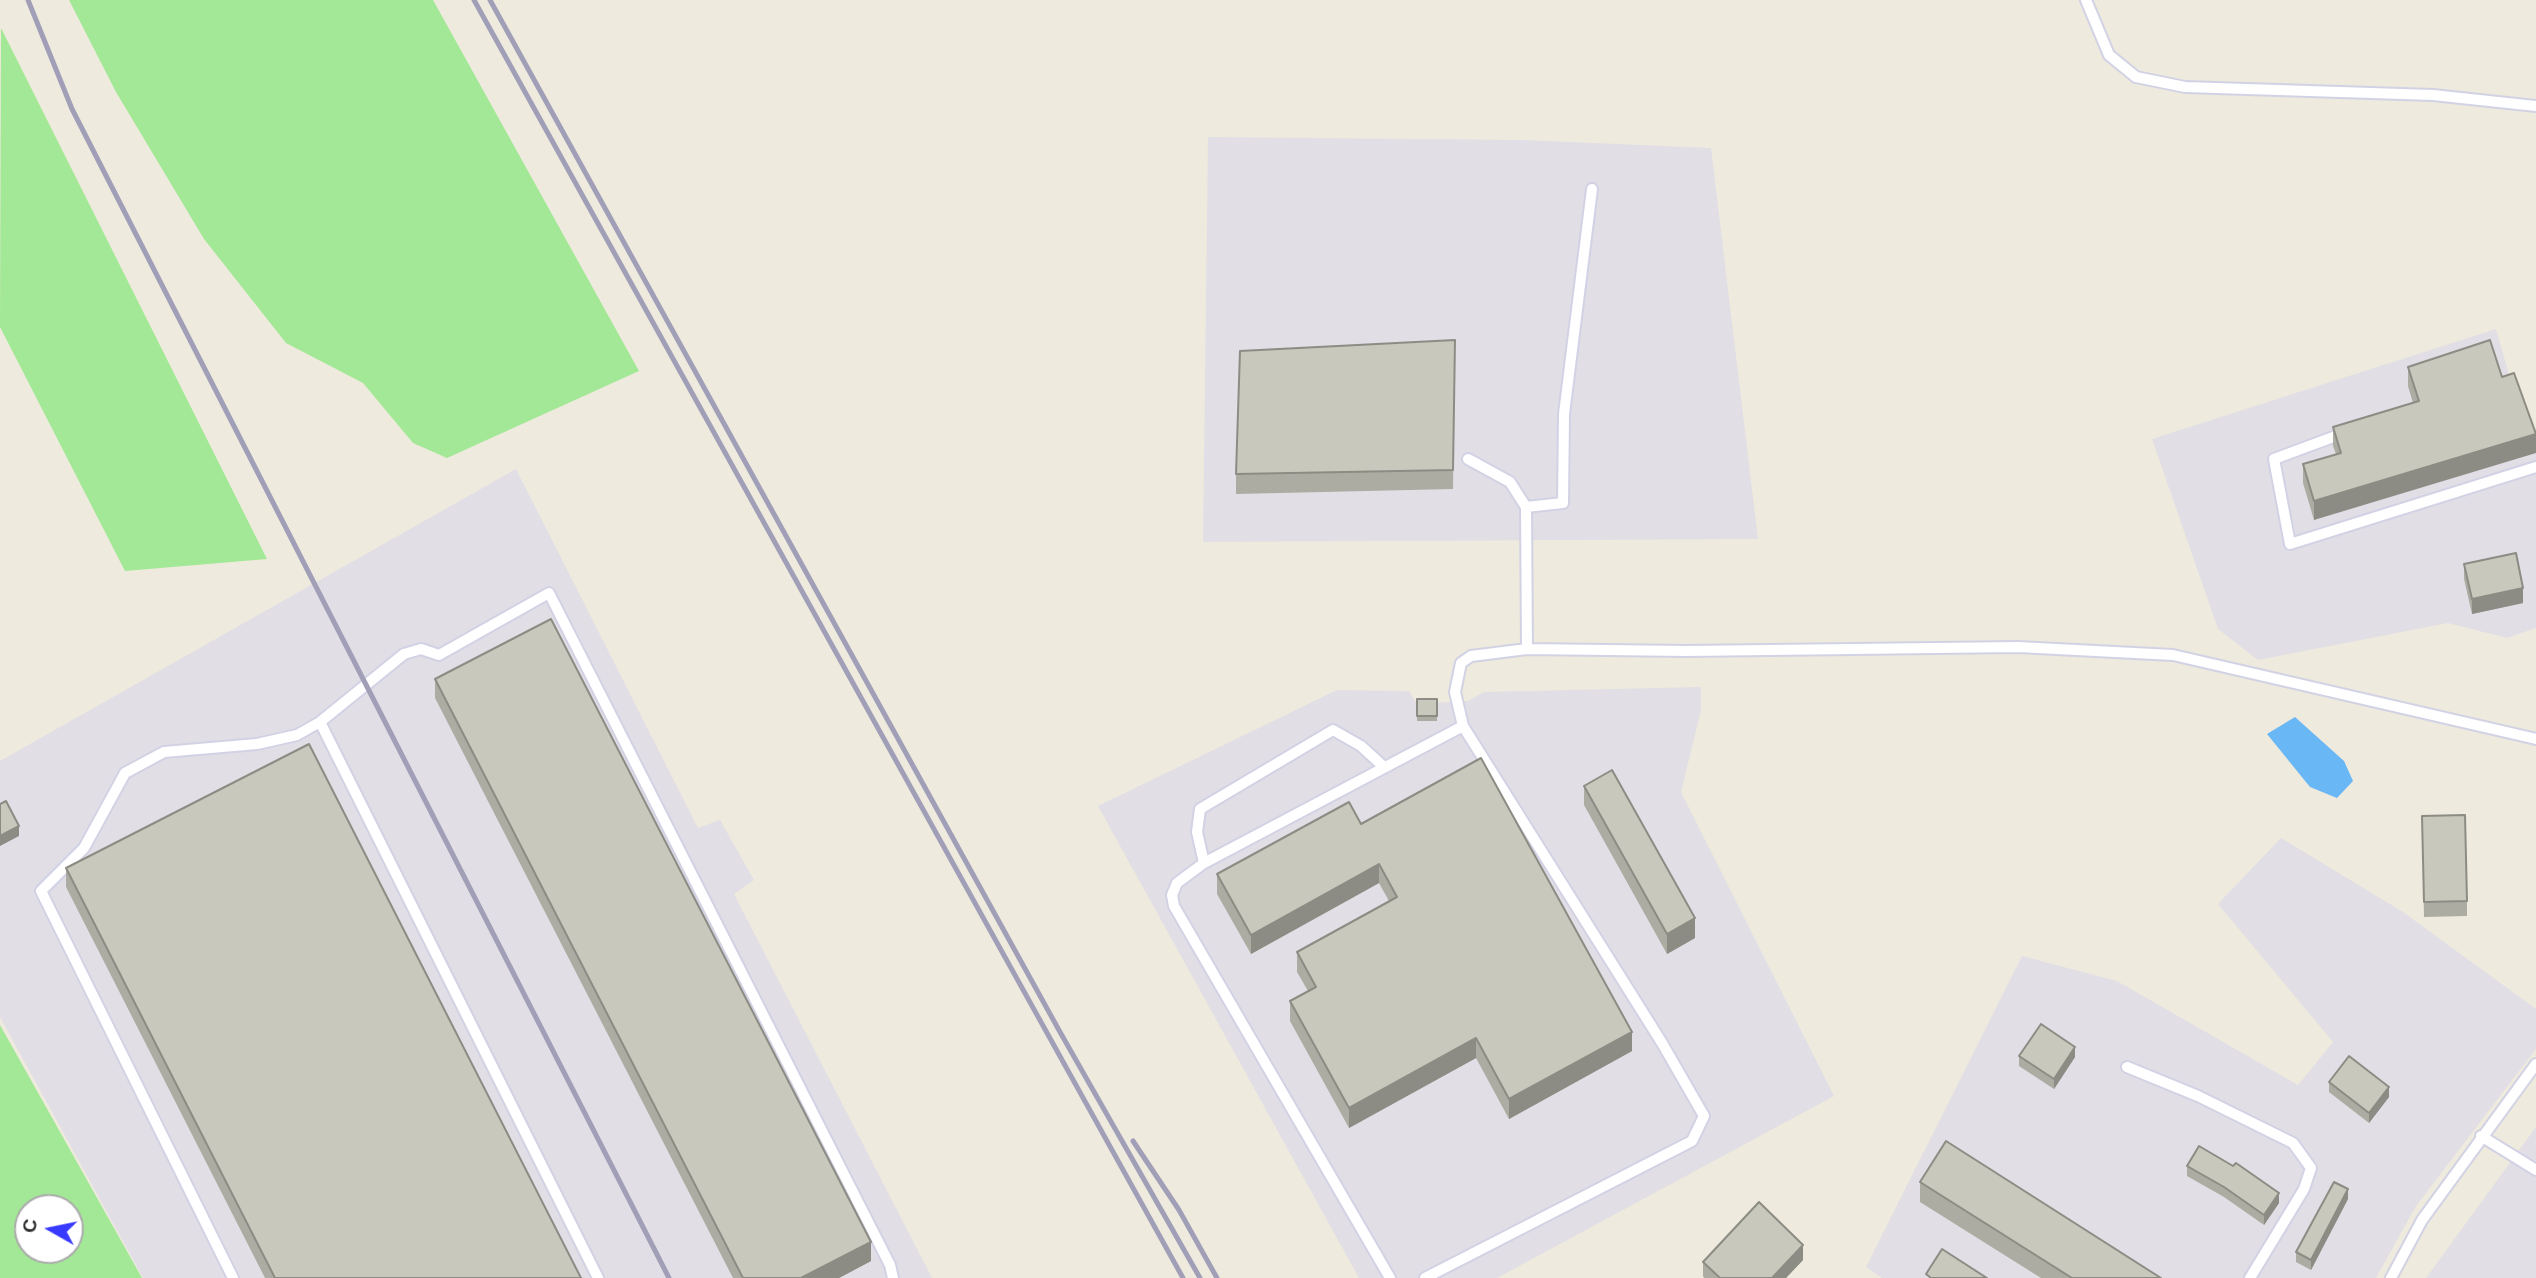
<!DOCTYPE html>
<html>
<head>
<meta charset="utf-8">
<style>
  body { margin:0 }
  #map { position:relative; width:2536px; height:1278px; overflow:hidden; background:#eeeadd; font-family:Arial,sans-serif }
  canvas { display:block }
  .north { position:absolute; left:14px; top:1194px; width:70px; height:70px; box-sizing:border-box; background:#fff; border:2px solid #ababab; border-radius:50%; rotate:279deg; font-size:19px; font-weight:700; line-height:28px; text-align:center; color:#2c2c2c }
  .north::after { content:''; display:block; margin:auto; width:24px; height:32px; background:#393aff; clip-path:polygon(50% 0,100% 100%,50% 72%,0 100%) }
</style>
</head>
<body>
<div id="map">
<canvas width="2536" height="1278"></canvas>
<div class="north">С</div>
</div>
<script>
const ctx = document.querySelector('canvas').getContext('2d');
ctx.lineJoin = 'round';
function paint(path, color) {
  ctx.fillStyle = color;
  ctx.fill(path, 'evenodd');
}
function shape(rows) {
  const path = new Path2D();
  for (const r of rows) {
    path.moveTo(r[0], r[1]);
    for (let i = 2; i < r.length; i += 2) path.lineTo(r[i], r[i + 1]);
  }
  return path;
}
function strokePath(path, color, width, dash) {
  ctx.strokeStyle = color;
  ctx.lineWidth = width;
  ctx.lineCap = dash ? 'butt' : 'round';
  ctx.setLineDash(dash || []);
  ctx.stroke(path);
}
paint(shape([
  [1208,137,1523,140,1711,148,1758,539,1203,542],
  [2496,329,2514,392,2536,450,2536,628,2507,638,2448,623,2258,660,2218,629,2152,439],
  [516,469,698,828,720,820,754,880,734,894,932,1278,143,1278,0,1017,0,761],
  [1701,687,1701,710,1681,792,1834,1096,1497,1278,1359,1278,1098,806,1337,690,1409,691,1417,704,1468,701,1484,692],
  [2281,838,2403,912,2536,1009,2536,1049,2416,1206,2376,1278,1882,1278,1866,1267,2022,956,2117,981,2298,1085,2333,1042,2218,904],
  [2536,1127,2536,1278,2426,1278,2501,1175]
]), '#e2dee6');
paint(shape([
  [69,0,433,0,639,371,447,458,413,443,363,383,286,343,204,239,116,92],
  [1,28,267,559,125,571,0,327],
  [0,1025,142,1278,0,1278],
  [28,1208,70,1208,70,1250,28,1250]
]), '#a3e896');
paint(shape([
  [2295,717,2344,761,2353,781,2337,798,2310,787,2267,734]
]), '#6ab7f6');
const service = shape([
  [2086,0,2109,55,2136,77,2185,87,2433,95,2536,106],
  [2344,433,2274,459,2290,544,2536,467],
  [1468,459,1510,482,1526,507],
  [1527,649,1526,507,1563,503,1564,414,1592,189],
  [1204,863,1197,832,1200,809,1333,730,1361,746,1384,767],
  [2127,1067,2198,1096,2293,1143,2311,1168,2304,1189,2250,1278],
  [2481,1136,2536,1170],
  [233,1278,41,891,84,848,125,773,164,752,257,744,297,735,320,722],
  [598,1278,320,722,404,654,421,649,439,655,549,593,890,1265,893,1278],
  [1390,1278,1174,906,1172,895,1177,883,1204,863,1463,726],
  [1425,1278,1692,1141,1704,1116,1662,1043,1463,726,1455,692,1461,663,1471,656,1527,649,1686,651,2018,647,2173,655,2536,739],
  [2391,1278,2422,1220,2536,1064]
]);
strokePath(service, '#d2d2e5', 14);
strokePath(service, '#fff', 10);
strokePath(shape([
  [28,0,72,109,669,1278],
  [474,0,1183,1278],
  [490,0,1060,1032,1200,1278],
  [1133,1141,1179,1210,1217,1278]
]), '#a09fb7', 5);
paint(shape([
  [1455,340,1453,489,1236,494,1236,474],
  [2490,340,2314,520,2303,483,2303,464,2336,454,2333,446,2333,427,2413,403,2408,386,2408,367],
  [2464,564,2523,603,2472,614,2464,579],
  [435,679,871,1261,839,1278,733,1278,435,698],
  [1417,699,1437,699,1437,721,1417,721],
  [1584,786,1695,938,1667,954,1584,805],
  [2422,816,2467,901,2467,916,2424,917],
  [1361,824,1632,1051,1509,1119,1476,1058,1349,1128,1290,1021,1290,1001,1308,991,1297,972,1297,952,1389,901,1379,883,1251,954,1217,894,1217,874],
  [66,868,581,1278,265,1278,66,887],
  [2019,1056,2075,1057,2054,1089,2019,1066],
  [2329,1082,2389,1097,2369,1123,2329,1092],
  [2187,1166,2233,1166,2279,1203,2264,1225,2224,1197,2187,1176],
  [1920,1182,2161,1278,2041,1278,1920,1202],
  [2348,1199,2311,1270,2296,1262,2296,1252],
  [1803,1260,1786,1278,1704,1278,1703,1276,1703,1262]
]), '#adaca2');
paint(shape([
  [2536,434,2536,453,2314,520,2314,501],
  [2523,588,2523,603,2472,614,2472,599],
  [19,826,19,836,0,846,0,836],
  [1379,864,1379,883,1251,954,1251,935],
  [1695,918,1695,938,1667,954,1667,934],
  [1632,1032,1632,1051,1509,1119,1509,1099],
  [1476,1038,1476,1058,1349,1128,1349,1108],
  [2075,1047,2075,1057,2054,1089,2054,1079],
  [2389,1087,2389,1097,2369,1123,2369,1113],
  [2348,1189,2348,1199,2311,1270,2311,1260],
  [2279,1193,2279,1203,2264,1225,2264,1215],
  [871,1242,871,1261,839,1278,801,1278],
  [1803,1245,1803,1260,1786,1278,1772,1278]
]), '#8d8c84');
const building = shape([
  [1455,340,1453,470,1236,474,1240,351,1455,340],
  [2490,340,2502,377,2514,373,2536,434,2314,501,2303,464,2341,453,2333,427,2419,401,2408,367,2490,340],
  [2516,553,2523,588,2472,599,2464,564,2516,553],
  [551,619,871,1242,801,1278,743,1278,435,679,551,619],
  [1417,699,1437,699,1437,716,1417,716,1417,699],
  [309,744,581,1278,275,1278,66,868,309,744],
  [1481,758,1632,1032,1509,1099,1476,1038,1349,1108,1290,1001,1316,987,1297,952,1397,897,1379,864,1251,935,1217,874,1349,802,1361,824,1481,758],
  [1612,770,1695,918,1667,934,1584,786,1612,770],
  [6,801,19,826,0,836,0,804,6,801],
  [2465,815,2467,901,2424,902,2422,816,2465,815],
  [2041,1024,2075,1047,2054,1079,2019,1056,2041,1024],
  [2349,1056,2389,1087,2369,1113,2329,1082,2349,1056],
  [1946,1141,2161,1278,2072,1278,1920,1182,1946,1141],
  [2199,1146,2233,1166,2236,1163,2279,1193,2264,1215,2224,1187,2187,1166,2199,1146],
  [2334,1182,2348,1189,2311,1260,2296,1252,2334,1182],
  [1759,1202,1803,1245,1772,1278,1720,1278,1703,1262,1759,1202],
  [1942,1249,1987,1278,1931,1278,1926,1274,1942,1249]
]);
paint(building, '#c9c8bc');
strokePath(building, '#8d8c84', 2);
</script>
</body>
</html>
